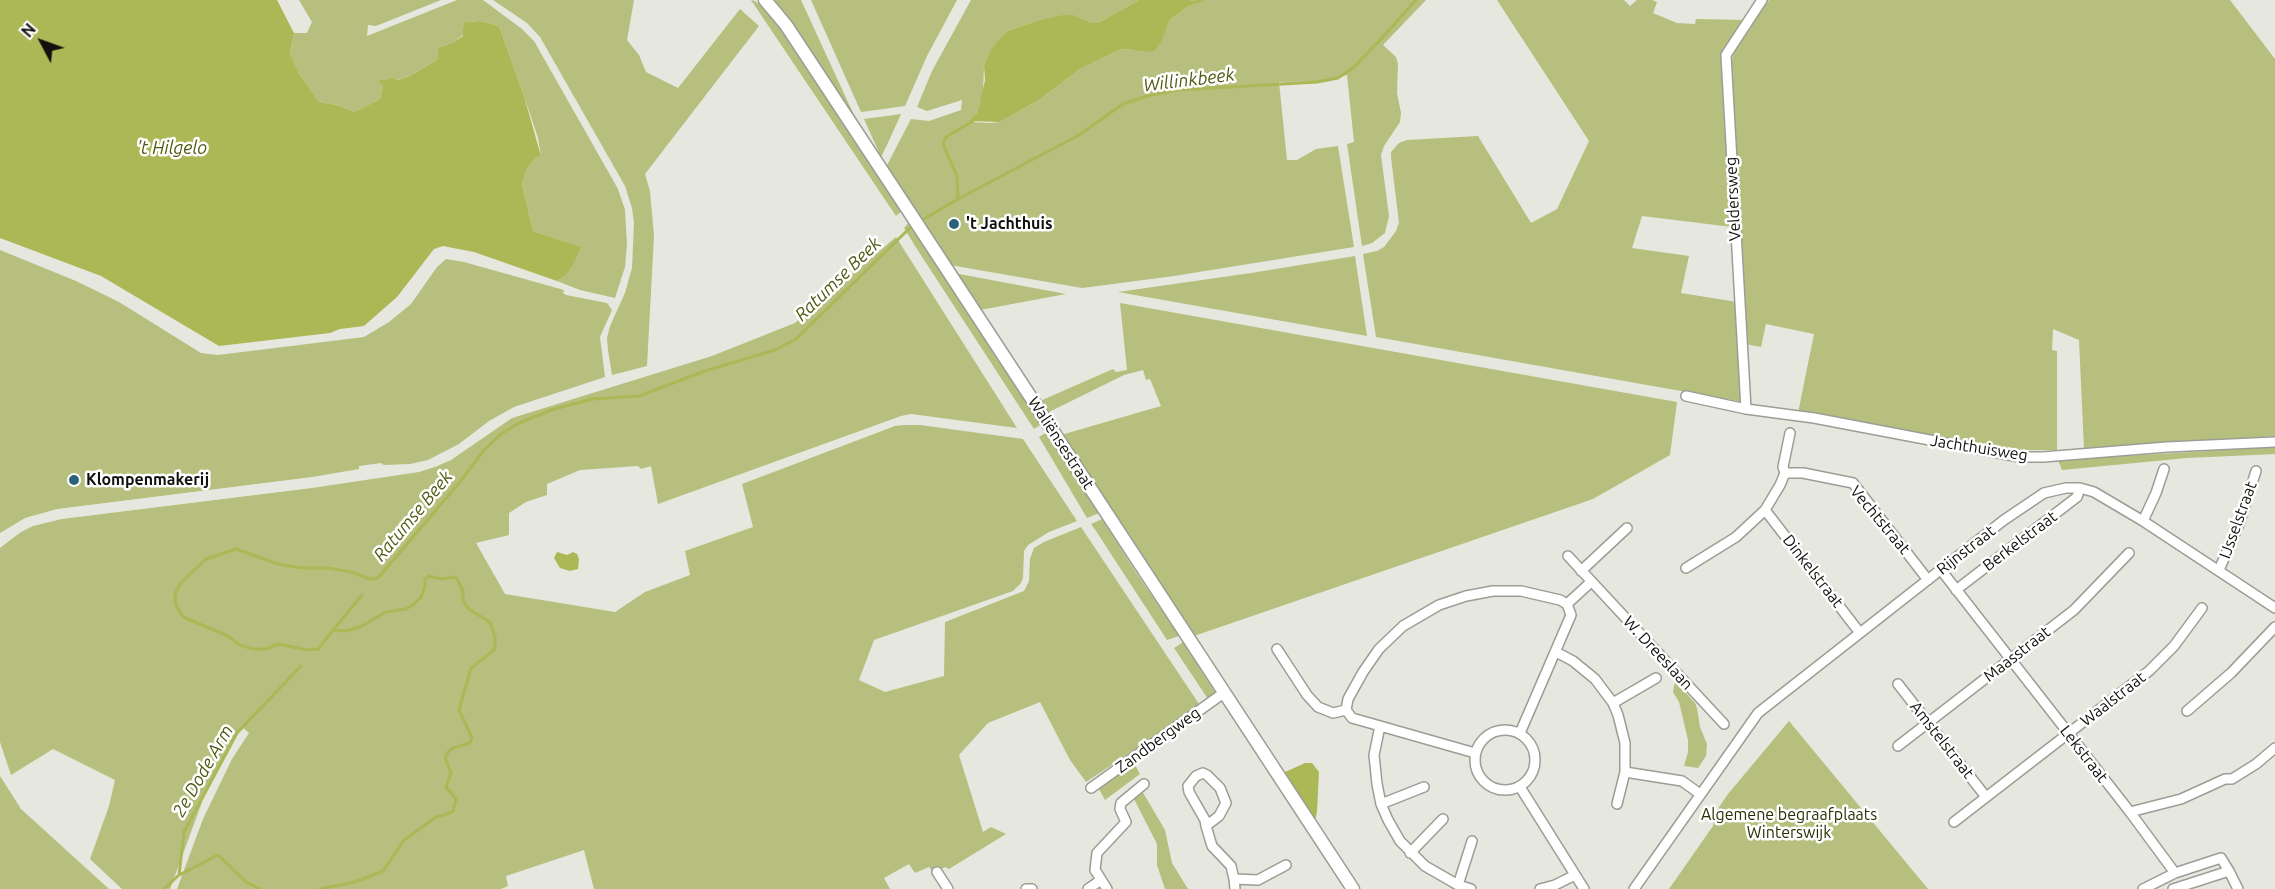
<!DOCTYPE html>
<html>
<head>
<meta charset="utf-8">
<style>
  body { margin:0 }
  #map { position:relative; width:2275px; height:889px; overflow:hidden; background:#e6e7de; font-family:Ubuntu,sans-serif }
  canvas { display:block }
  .north { position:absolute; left:12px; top:12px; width:60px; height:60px; -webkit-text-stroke:4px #fff; paint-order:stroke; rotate:311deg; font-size:16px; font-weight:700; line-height:24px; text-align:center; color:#11120f }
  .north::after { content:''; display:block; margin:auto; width:21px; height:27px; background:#11120f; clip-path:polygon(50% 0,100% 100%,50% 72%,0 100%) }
</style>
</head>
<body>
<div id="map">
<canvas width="2275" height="889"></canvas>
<div class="north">N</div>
</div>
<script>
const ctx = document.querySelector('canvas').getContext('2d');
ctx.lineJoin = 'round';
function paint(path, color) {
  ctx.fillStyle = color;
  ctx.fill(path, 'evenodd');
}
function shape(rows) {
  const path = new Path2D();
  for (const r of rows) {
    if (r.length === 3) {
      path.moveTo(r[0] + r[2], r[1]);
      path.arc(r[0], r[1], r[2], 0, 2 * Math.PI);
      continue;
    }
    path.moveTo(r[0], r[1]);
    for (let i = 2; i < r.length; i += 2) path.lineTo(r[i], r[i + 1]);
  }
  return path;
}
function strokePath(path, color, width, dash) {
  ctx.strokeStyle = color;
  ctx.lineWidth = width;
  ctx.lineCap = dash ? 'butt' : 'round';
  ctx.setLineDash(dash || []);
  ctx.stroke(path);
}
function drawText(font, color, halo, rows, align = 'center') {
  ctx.font = font + ' Ubuntu,sans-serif';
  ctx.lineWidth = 5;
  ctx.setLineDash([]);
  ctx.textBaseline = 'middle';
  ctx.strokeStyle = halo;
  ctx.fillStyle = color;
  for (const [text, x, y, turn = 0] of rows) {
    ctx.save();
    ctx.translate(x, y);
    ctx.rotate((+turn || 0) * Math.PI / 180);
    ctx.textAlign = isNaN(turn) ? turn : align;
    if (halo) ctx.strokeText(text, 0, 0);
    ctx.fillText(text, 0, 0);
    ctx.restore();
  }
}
paint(shape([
  [299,0,441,0,376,26,368,25,367,36,457,0,483,0,522,29,534,41,618,189,625,210,627,244,625,267,615,298,580,290,557,281,566,275,580,247,533,231,522,184,527,168,536,158,541,156,538,138,524,96,499,26,480,21,465,22,463,26,463,35,454,42,438,48,438,58,435,61,410,76,397,80,381,80,383,86,380,99,354,112,341,106,319,102,299,73,290,53,294,33,307,33,312,22],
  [493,0,634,0,627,40,639,55,646,72,678,88,740,9,759,26,645,174,650,191,654,236,647,366,612,375,608,350,607,338,610,326,625,293,632,268,634,223,632,208,625,186,540,37,527,23],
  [751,0,755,1,770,13,780,25,903,210,896,216],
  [771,0,801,0,853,113,849,114],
  [811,0,957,0,927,56,905,106,861,112],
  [971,0,1139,0,1098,23,1092,23,1074,15,1039,20,1008,31,998,40,984,66,983,94,977,113,970,122,991,123,1000,122,1039,100,1080,69,1119,50,1130,49,1145,52,1166,30,1170,20,1192,3,1191,0,1426,0,1383,45,1396,57,1398,64,1397,93,1401,113,1400,122,1384,146,1381,155,1389,216,1385,233,1372,243,1362,246,1347,144,1354,142,1347,75,1325,81,1279,82,1287,160,1297,160,1316,149,1338,146,1354,247,1174,276,1082,288,950,265,885,169,911,119,929,121,961,110,962,100,927,111,917,107,932,71],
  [1497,0,1624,0,1630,6,1637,0,1652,0,1657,2,1653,13,1677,23,1695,24,1696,19,1747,20,1730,46,1732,227,1642,216,1632,248,1689,256,1681,293,1737,302,1743,402,1376,337,1363,254,1377,251,1384,247,1396,231,1399,223,1391,157,1391,152,1399,143,1407,140,1478,136,1531,223,1557,209,1589,141],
  [1769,0,2230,0,2275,59,2275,436,2084,449,2079,340,2053,329,2052,350,2057,351,2057,450,2013,450,1798,413,1814,334,1766,324,1761,347,1745,344,1731,68,1733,55,1740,42],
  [901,114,887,145,881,157,864,119],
  [910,221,1042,424,1034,429,915,246,904,228],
  [896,237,1017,428,911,414,901,416,658,504,651,466,641,469,638,466,580,470,547,484,547,495,526,502,509,513,509,535,476,543,505,594,615,612,645,592,690,575,685,551,753,527,742,484,895,426,904,425,920,425,1023,439,1077,521,1049,532,1028,545,1024,551,1023,578,1021,583,1013,591,874,640,859,680,885,692,944,676,945,622,1024,591,1029,581,1030,559,1034,548,1044,542,1081,527,1199,704,1179,720,1086,782,1070,760,1040,702,988,723,959,755,983,832,991,827,1006,834,949,869,945,867,934,873,929,867,915,873,909,864,884,878,890,889,594,889,584,850,506,876,508,886,501,889,177,889,203,819,232,759,249,733,242,727,228,749,205,794,170,889,122,889,90,859,109,806,115,780,53,749,11,775,0,742,0,548,21,532,33,526,62,519,312,488,419,472,435,467,451,460,512,418,712,356,795,323],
  [0,250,76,281,119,302,201,353,218,355,364,337,389,322,411,304,437,267,446,259,464,262,564,290,563,293,566,295,607,303,612,310,600,337,605,377,514,407,489,421,459,444,428,460,410,464,384,465,381,463,359,466,359,469,312,477,57,509,25,518,0,533],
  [1355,256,1367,336,1118,292,1251,273],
  [956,274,959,274,1066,294,980,310],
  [1120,303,1677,402,1670,455,1593,499,1194,636,1061,435,1161,406,1150,379,1146,380,1143,370,1124,375,1047,413,1040,401,1113,369,1116,372,1127,370],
  [1047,432,1097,509,1099,513,1087,518,1039,437],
  [2275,447,2275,454,2187,458,2062,470,2058,460],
  [1102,519,1137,574,1179,636,1167,640,1096,531,1091,524],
  [1183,642,1216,694,1208,699,1174,648],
  [1675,681,1695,703,1697,708,1700,727,1707,744,1706,756,1698,768,1684,766,1688,752,1688,740,1679,702,1673,692],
  [1789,721,1928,889,1669,889,1713,826,1715,813,1728,794],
  [1134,763,1140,774,1105,800,1099,789],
  [0,776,21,809,109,889,0,889],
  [1142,791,1165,830,1172,863,1188,889,1165,889,1157,865,1157,844,1133,797]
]), '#b6bf7d');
paint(shape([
  [0,0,277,0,294,33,290,53,299,73,319,102,341,106,354,112,380,99,383,86,379,82,381,80,387,80,391,78,398,80,410,76,435,61,438,58,438,48,454,42,463,36,463,26,465,22,480,21,499,26,524,96,541,156,536,158,527,168,522,184,533,231,581,247,573,264,566,275,557,281,474,252,443,246,434,249,397,297,364,326,340,329,330,333,219,346,101,276,0,238],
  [1139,0,1191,0,1192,3,1170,20,1161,42,1154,51,1145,52,1129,49,1119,50,1080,69,1039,100,1000,122,969,121,977,113,980,103,985,80,984,66,990,52,998,40,1008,31,1039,20,1064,15,1074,15,1092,23,1098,23],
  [557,552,567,555,573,552,577,554,579,559,578,569,570,571,560,568,554,558],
  [1305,763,1312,763,1319,772,1317,812,1315,821,1283,773]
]), '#acb755');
strokePath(shape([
  [1189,4,1202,0],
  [958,199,1079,135,1123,104,1147,96,1177,90,1317,82,1338,78,1354,67,1381,39,1416,0],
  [919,222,958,199,957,176,943,144,946,137,973,121],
  [333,630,362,595],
  [179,875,184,832,237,733,301,666],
  [164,889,179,875,218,855,246,882,260,889],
  [320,889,355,882,383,871,404,840,436,817,445,815,453,811,456,799,446,787,451,773,445,758,448,752,453,748,470,743,472,738,459,710,471,668,495,649,495,637,490,622,470,610,463,601,463,591,456,577,442,579,428,576,425,580,425,587,421,597,413,605,406,609,386,612,362,626,346,631,333,630,318,649,308,650,278,644,266,649,253,649,240,645,228,636,183,617,176,605,175,594,181,583,206,559,236,549,278,564,302,568,328,568,351,572,370,579,378,578,459,483,485,449,501,434,519,423,551,410,592,399,639,396,705,371,775,350,796,339,913,225]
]), '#acb755', 3);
const minor = shape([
  [1686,396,1746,409,1814,418,2019,457,2043,457,2167,447,2275,442],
  [1746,409,1726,55,1762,0],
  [1785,473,1803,473,1853,483,1928,580],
  [1765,510,1860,633],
  [2143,521,2156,493,2164,469],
  [1568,556,1724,724],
  [1686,568,1736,537,1765,510,1780,485,1785,473,1783,467,1790,433],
  [1941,570,2130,812,2181,799,2225,779,2232,779,2256,764,2275,748],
  [2219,570,2239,524,2256,471],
  [1581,571,1627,528],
  [1956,590,2077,497,2080,488],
  [1277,649,1307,695,1318,707,1333,713,1346,710],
  [1556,652,1573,661,1595,679,1613,703,1618,715,1625,743,1625,772,1682,781,1700,794],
  [1898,684,1986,797],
  [1613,703,1656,678],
  [2187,711,2231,673,2275,627],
  [1380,726,1374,755,1377,784,1381,804,1388,820,1400,841,1425,866,1458,885,1471,889],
  [1505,760,30],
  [1520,733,1571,615,1567,604],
  [1898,746,2074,610,2129,553],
  [1475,753,1352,718,1346,710,1348,699,1363,672,1379,649,1403,626,1439,605,1466,596,1493,591,1521,591,1560,600,1567,604,1591,582],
  [1520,787,1584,889],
  [1091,788,1225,692],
  [1381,804,1424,787],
  [1617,804,1625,772],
  [2130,812,2175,873],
  [1954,822,2149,671,2174,646,2202,608],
  [1206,826,1219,816,1226,803,1220,788,1207,775,1203,773,1196,776,1188,786,1189,792,1205,820,1206,826,1212,846,1231,866,1234,879],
  [1410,853,1443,819],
  [937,872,948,889],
  [1458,885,1472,841],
  [1026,889,1032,889],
  [1088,889,1101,880],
  [1107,889,1095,870,1097,853,1126,822,1120,809,1121,803,1144,784],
  [1235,889,1234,879,1258,880,1286,865],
  [1540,889,1555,885,1575,875],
  [1634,889,1758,713,2004,520,2044,493,2066,488,2080,488,2094,492,2143,521,2275,608],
  [2143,889,2175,873,2221,858,2229,871,2238,889],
  [2173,889,2229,871]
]);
const tertiary = shape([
  [765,0,786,25,910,213,1353,889]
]);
strokePath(minor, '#9c9e95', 12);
strokePath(tertiary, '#9c9e95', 15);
strokePath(minor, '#fff', 9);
strokePath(tertiary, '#fff', 12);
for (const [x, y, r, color] of [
  [954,224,6,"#2c607c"],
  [74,480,6,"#2c607c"]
]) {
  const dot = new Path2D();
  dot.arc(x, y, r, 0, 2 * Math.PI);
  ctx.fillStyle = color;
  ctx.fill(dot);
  strokePath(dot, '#fff', 2);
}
drawText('16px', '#11120f', '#fff', [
  ["Veldersweg",1733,199,-93],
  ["Waliënsestraat",1061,443,57],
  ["Jachthuisweg",1979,448,9],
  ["Vechtstraat",1880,520,50],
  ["IJsselstraat",2238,520,-70],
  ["Berkelstraat",2020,541,-37],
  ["Rijnstraat",1966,550,-38],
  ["Dinkelstraat",1813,571,52],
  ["W. Dreeslaan",1658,653,47],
  ["Maasstraat",2017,654,-38],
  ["Waalstraat",2113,699,-38],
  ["Zandbergweg",1158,740,-36],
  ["Amstelstraat",1942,740,52],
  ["Lekstraat",2084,754,52]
]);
drawText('bold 16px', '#11120f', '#fff', [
  ["'t Jachthuis",966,224],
  ["Klompenmakerij",86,480]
], 'left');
drawText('16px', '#2b2f04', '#fff', [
  ["Algemene begraafplaats",1789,815],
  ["Winterswijk",1789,833]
]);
drawText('italic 18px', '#535a12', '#fff', [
  ["Willinkbeek",1189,80,-7],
  ["'t Hilgelo",172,148],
  ["Ratumse Beek",838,279,-44],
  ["Ratumse Beek",413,516,-50],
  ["2e Dode Arm",203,771,-60]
]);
</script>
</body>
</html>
